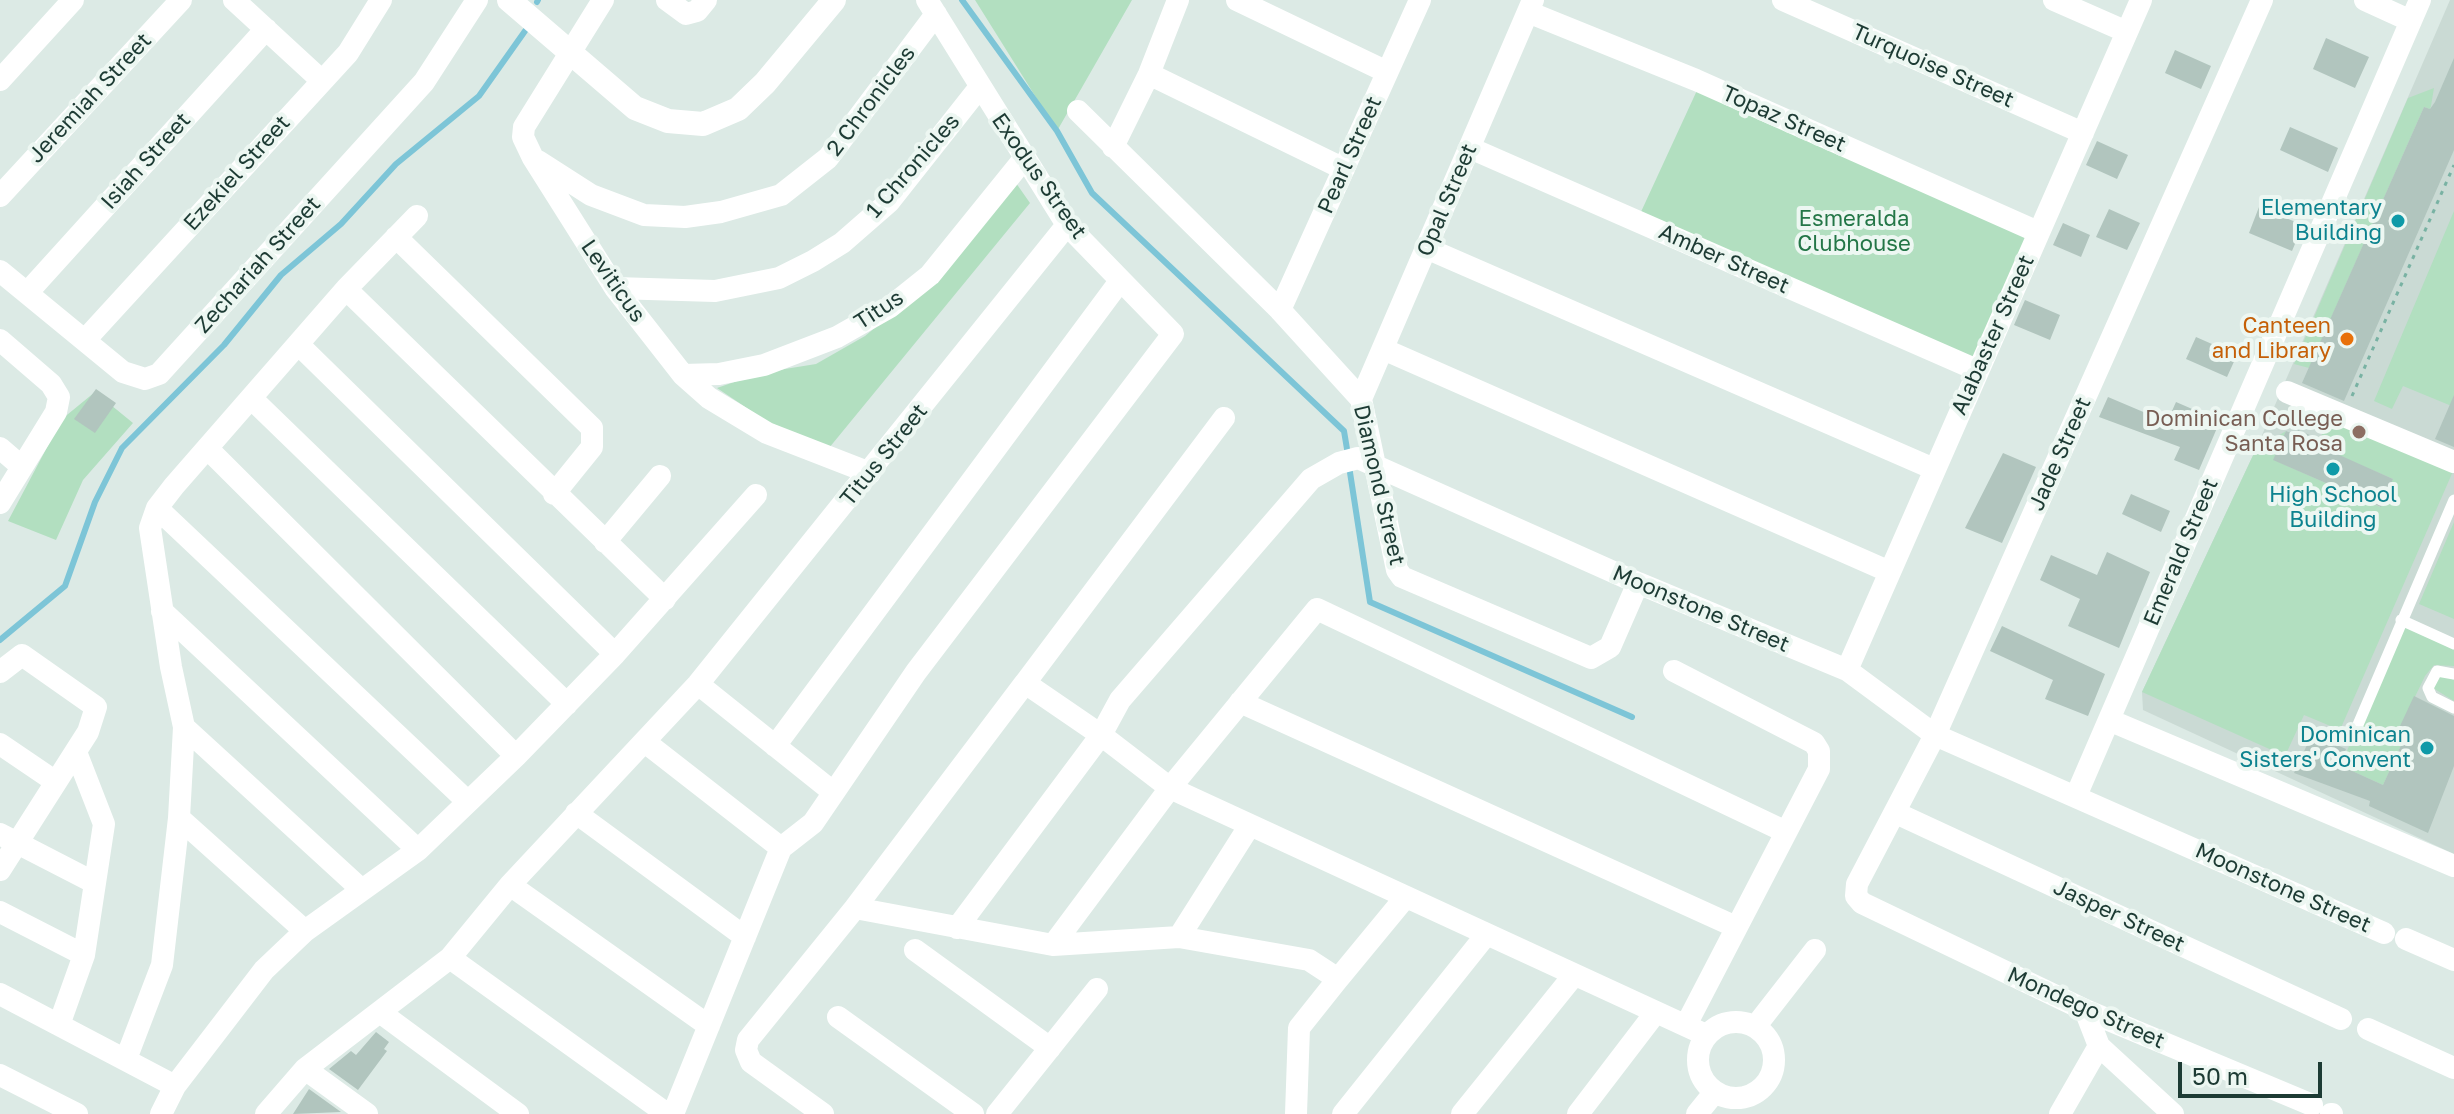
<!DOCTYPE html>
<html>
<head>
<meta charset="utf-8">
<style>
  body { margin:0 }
  #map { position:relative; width:2454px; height:1114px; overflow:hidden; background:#dceae5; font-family:"Golos Text",sans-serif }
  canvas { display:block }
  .scale { position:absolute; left:2178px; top:1062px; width:144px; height:36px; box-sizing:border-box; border:4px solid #1d3b34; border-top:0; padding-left:10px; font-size:24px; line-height:28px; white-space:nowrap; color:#1d3b34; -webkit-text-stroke:6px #edf7f2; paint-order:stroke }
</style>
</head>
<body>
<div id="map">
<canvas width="2454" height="1114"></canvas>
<div class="scale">50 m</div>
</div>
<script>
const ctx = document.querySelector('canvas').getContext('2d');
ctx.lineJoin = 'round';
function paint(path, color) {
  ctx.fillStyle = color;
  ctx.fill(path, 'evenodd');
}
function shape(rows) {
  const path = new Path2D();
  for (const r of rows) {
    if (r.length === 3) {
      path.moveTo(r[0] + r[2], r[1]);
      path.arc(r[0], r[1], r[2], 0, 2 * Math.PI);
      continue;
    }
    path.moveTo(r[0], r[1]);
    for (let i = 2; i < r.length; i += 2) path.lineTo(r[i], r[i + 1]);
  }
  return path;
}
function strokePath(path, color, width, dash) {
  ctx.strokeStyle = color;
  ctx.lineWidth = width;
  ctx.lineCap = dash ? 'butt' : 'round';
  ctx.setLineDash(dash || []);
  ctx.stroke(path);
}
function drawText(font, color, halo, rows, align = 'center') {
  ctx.font = font + ' "Golos Text",sans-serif';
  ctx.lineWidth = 8;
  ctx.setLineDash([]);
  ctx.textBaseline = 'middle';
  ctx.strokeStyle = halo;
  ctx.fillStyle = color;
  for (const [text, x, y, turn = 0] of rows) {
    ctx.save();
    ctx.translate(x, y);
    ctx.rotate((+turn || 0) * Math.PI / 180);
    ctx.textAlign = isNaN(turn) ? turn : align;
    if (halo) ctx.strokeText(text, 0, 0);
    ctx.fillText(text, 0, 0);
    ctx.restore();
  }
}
paint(shape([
  [2450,0,2454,0,2454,854,2143,710,2142,692,2256,449]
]), '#cadad4');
paint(shape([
  [975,0,1132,0,1057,131],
  [1699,86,2028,232,1974,363,1640,214],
  [2434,88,2431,106,2430,109,2424,107,2309,368,2294,364,2408,98],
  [1016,183,1030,203,829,448,766,421,717,388,760,373,816,364,865,336,934,279],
  [2454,211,2454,407,2403,386,2392,409,2374,401],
  [95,392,133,423,83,480,56,540,8,521,62,419],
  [2333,408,2454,469,2340,730,2304,715,2285,756,2142,692,2256,449,2286,431,2274,460,2380,507,2393,479,2317,446],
  [2454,522,2454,619,2419,604],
  [2401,616,2454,648,2454,666,2434,665,2425,676,2401,726,2408,730,2383,785,2341,766],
  [2445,676,2454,680,2454,701,2433,688,2438,677]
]), '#b2dfc0');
strokePath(shape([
  [962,0,1057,131,1092,193,1344,431,1348,455],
  [537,2,538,0],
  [1349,466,1370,602,1632,717],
  [0,640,65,586,95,502,122,448,224,345,281,275,341,224,396,164,479,96,525,31]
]), '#7dc5d7', 6);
paint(shape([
  [2326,38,2369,57,2355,88,2313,69],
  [2175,50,2211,66,2201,89,2165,73],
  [2454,58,2454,150,2344,401,2302,383,2424,107,2430,109,2435,102],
  [2290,127,2338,148,2328,172,2280,150],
  [2097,141,2128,155,2117,179,2086,165],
  [2259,207,2303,225,2292,251,2249,233],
  [2109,209,2140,223,2127,250,2096,237],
  [2063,223,2090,235,2081,257,2053,245],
  [2025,300,2060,315,2050,340,2014,325],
  [2196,337,2237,355,2227,377,2186,359],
  [96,389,116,403,95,433,74,419],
  [2454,395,2454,447,2435,439],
  [2108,397,2167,422,2176,402,2220,421,2199,470,2174,460,2180,447,2099,417],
  [2298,430,2319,439,2317,445,2393,479,2381,507,2273,460,2286,431,2296,435],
  [2003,453,2036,467,2002,543,1965,528],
  [2131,494,2170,511,2161,532,2122,514],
  [2107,552,2150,572,2119,648,2068,626,2080,599,2040,580,2051,555,2097,575],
  [2002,626,2105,674,2088,716,2045,699,2053,680,1990,651],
  [2414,696,2454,716,2454,766,2428,833,2369,806,2370,801,2294,773,2312,734,2346,749,2339,765,2383,785,2408,730,2400,726],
  [376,1032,389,1042,384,1049,387,1051,358,1090,329,1069,351,1051,356,1055],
  [309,1089,341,1112,293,1114]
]), '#b1c5be');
strokePath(shape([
  [2352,396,2454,165]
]), '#79b2a3', 3, [4, 6]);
strokePath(shape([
  [2401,620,2454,644],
  [2454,674,2437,671,2428,688,2432,697,2454,708],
  [2354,734,2454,500]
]), '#fff', 11);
strokePath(shape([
  [234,0,321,80],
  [603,0,524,127,523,137,533,158,615,288,683,375,709,398,767,433,870,473],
  [667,0,686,14,697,11,706,0],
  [1237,0,1387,72],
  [1783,0,2083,133],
  [2054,0,2127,32],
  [2262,0,1935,735,1857,884,1856,896,1862,903,2085,1010,2312,1105],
  [2365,0,2411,21],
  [1528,12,1696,80,2038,232],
  [1149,74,1344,169],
  [0,80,73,0],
  [1078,111,1280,310,1361,399,1397,570,1402,577,1591,658,1610,647,1638,583],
  [1113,147,1149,74,1178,0],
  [1470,148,1977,370],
  [538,161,591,195,644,215,685,217,721,212,781,195,828,158,936,14],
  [0,196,181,0],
  [396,237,592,428,592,447,554,494],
  [1426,248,1934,469],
  [0,271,123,372,145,379,159,374,424,82,477,0],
  [615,288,715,291,779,278,813,261,842,243,889,202,979,88],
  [346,289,665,599],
  [27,293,266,29],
  [1280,310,1420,0],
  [0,340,51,384,59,397,56,412,0,503],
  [85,340,348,53,381,0],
  [298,344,615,654],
  [1383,349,1890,572],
  [683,375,719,374,764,365,837,337,890,307,930,275,1023,160],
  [2287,392,2454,462],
  [251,398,567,704],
  [1361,399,1533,0],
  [0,448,22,467],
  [207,448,516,756],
  [157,508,467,801],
  [605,542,660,476],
  [162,611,418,850],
  [1847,670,2141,0],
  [1674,671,1814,743,1819,751,1819,769,1686,1025],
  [0,672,22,655,96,707,88,732,0,870],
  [1025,683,855,908,1053,945,1179,937,1309,960,1338,979,1299,1028,1296,1114],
  [698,684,833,792],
  [1240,702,1736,927],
  [2109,720,2454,866],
  [184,727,362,890],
  [645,742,781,848],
  [0,744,56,782],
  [775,746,1120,281],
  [2076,796,2420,0],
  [576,813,745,937],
  [1896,813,2341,1019],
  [179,818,305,931],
  [0,834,95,883],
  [510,885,709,1026],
  [0,912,84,955],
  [957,928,1101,735,1025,683,1224,418],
  [1179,937,1250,825],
  [2406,939,2454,960],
  [1053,945,1170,788,1317,609,1784,831],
  [915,950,1050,1048],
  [450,958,667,1114],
  [1338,979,1404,899],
  [0,994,175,1086],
  [2085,1010,2099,1046,2173,1114],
  [381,1013,518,1114],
  [838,1017,973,1114],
  [1736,1060,38],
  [59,1025,84,955,104,824,76,752],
  [1755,1027,1815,950],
  [2368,1029,2454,1068],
  [1706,1035,1170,788,1101,735,1120,700,1311,479,1339,463,1358,458,1638,583,1847,670,1935,735,2384,933],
  [126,1059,162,965,179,818,184,727,171,667,150,528,157,508,174,486,346,289,417,216],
  [305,1069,367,1114],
  [0,1075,77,1114],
  [161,1114,175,1086,264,970,305,931,418,850,516,756,615,654,756,495],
  [266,1114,305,1069,450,958,510,885,698,684,1067,225],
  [673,1114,781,848,813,823,916,672,1173,334,1067,225,927,0],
  [823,1114,751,1062,746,1050,748,1040,855,908],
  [997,1114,1097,989],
  [1343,1114,1486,935],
  [1462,1114,1574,975],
  [1578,1114,1656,1012],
  [1697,1114,1714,1093],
  [2060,1114,2099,1046],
  [2331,1114,2332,1114]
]), '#fff', 22);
strokePath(shape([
  [509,0,635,108,668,121,703,124,738,109,765,83,834,0]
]), '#fff', 24);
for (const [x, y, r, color] of [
  [2398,221,8,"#0f9aa8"],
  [2347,339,8,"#e8710a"],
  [2359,432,8,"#8d6e63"],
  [2333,469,8,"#0f9aa8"],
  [2427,748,8,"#0f9aa8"]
]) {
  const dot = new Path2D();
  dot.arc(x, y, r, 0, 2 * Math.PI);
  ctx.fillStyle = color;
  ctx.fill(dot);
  strokePath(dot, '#edf7f2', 3);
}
drawText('22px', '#1d3b34', '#edf7f2', [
  ["Turquoise Street",1933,66,24],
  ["Jeremiah Street",90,98,-47],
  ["2 Chronicles",871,101,-53],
  ["Topaz Street",1784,119,24],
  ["Pearl Street",1350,155,-66],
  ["Isiah Street",146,161,-48],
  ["1 Chronicles",913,166,-49],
  ["Ezekiel Street",237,173,-48],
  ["Exodus Street",1039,176,55],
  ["Opal Street",1447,200,-67],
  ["Amber Street",1724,259,24],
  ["Zechariah Street",258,265,-48],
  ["Leviticus",613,281,55],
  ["Titus",879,310,-33],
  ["Alabaster Street",1993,335,-66],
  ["Jade Street",2060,454,-66],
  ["Titus Street",884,455,-51],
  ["Diamond Street",1379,485,77],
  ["Emerald Street",2181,552,-67],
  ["Moonstone Street",1701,609,23],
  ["Moonstone Street",2283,888,24],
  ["Jasper Street",2119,916,25],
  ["Mondego Street",2086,1008,24]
]);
drawText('22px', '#0d838f', '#edf7f2', [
  ["Elementary",2382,208],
  ["Building",2382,233],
  ["High School",2333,495,"center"],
  ["Building",2333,520,"center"],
  ["Dominican",2411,735],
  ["Sisters' Convent",2411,760]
], 'right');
drawText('22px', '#237647', '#edf7f2', [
  ["Esmeralda",1854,219],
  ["Clubhouse",1854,244]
]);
drawText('22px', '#c56008', '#edf7f2', [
  ["Canteen",2331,326],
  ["and Library",2331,351]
], 'right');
drawText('22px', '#785e54', '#edf7f2', [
  ["Dominican College",2343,419],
  ["Santa Rosa",2343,444]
], 'right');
</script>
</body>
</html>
